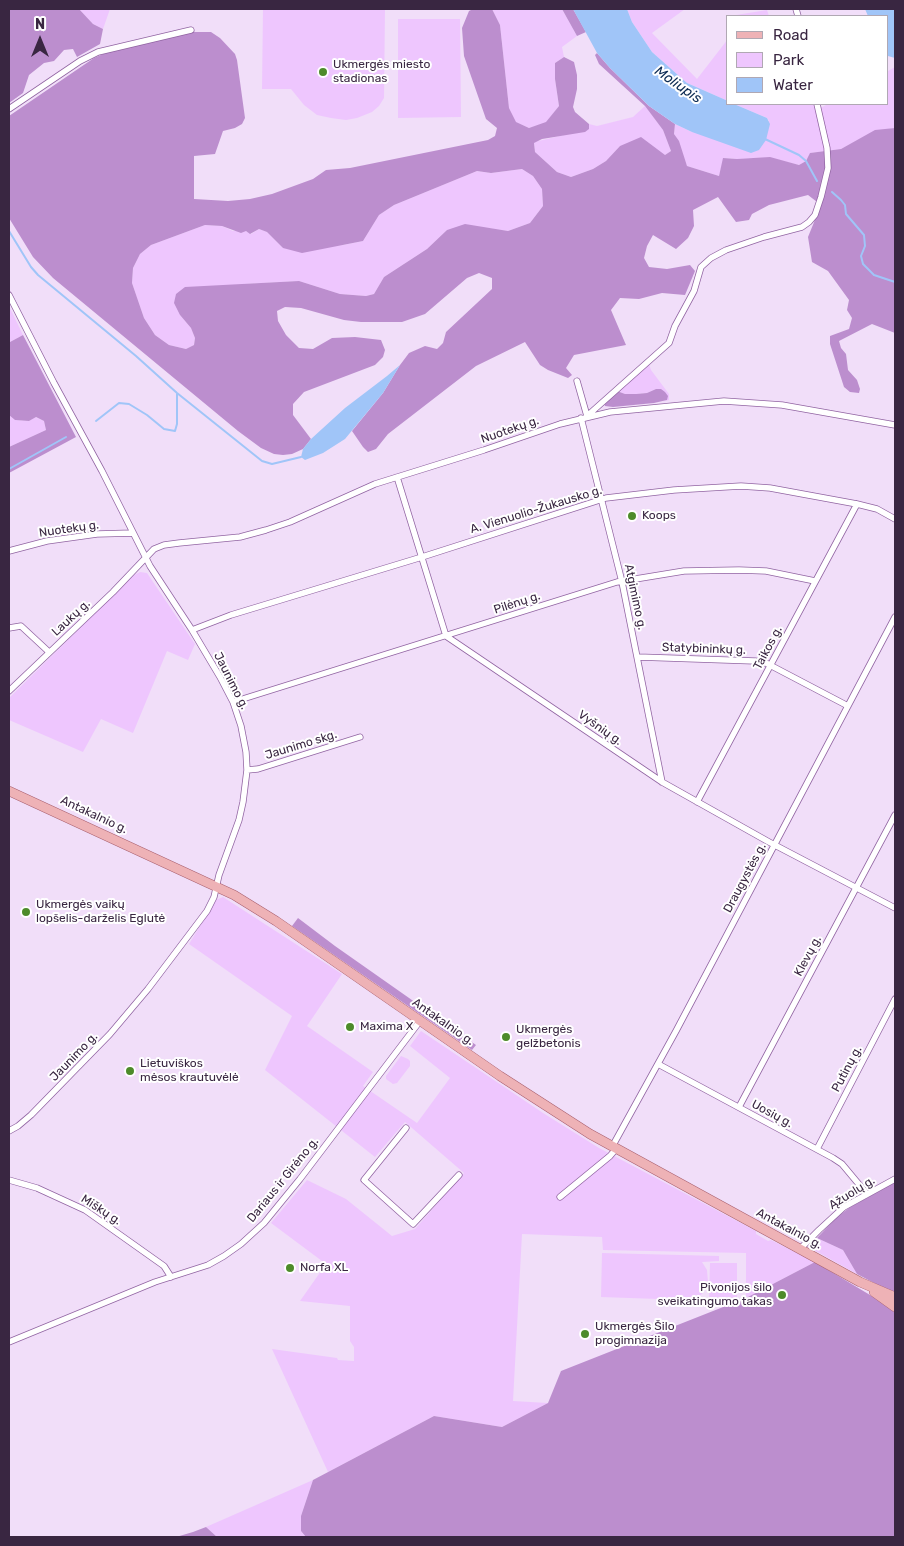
<!DOCTYPE html>
<html>
<head>
<meta charset="utf-8">
<style>
  body { margin:0 }
  #map { position:relative; width:904px; height:1546px; overflow:hidden; background:#f1def9; font-family:Rubik,sans-serif }
  canvas { display:block }
  .frame { position:absolute; inset:0; border:10px solid #392641; pointer-events:none }
  .legend { position:absolute; left:726px; top:15px; width:162px; height:90px; box-sizing:border-box; background:#fff; border:1px solid #b0a8b3; margin:0; padding:6px 9px; list-style:none; font-size:15px; color:#392641 }
  .legend li { display:flex; align-items:center; gap:10px; height:25px }
  .legend b { width:25px; border:1px solid #b0a8b3 }
  .north { position:absolute; left:15px; top:15px; width:50px; height:50px; -webkit-text-stroke:4px #fff; paint-order:stroke; rotate:0deg; font-size:14px; font-weight:700; line-height:20px; text-align:center; color:#392641 }
  .north::after { content:''; display:block; margin:auto; width:18px; height:22px; background:#392641; clip-path:polygon(50% 0,100% 100%,50% 72%,0 100%) }
</style>
</head>
<body>
<div id="map">
<canvas width="904" height="1546"></canvas>
<div class="frame"></div>
<ul class="legend">
<li><b style="height:6px;background:#eeb2b6"></b>Road</li>
<li><b style="height:14px;background:#eec6fe"></b>Park</li>
<li><b style="height:14px;background:#a0c5f8"></b>Water</li>
</ul>
<div class="north">N</div>
</div>
<script>
const ctx = document.querySelector('canvas').getContext('2d');
ctx.lineJoin = 'round';
function paint(path, color) {
  ctx.fillStyle = color;
  ctx.fill(path, 'evenodd');
}
function shape(rows) {
  const path = new Path2D();
  for (const r of rows) {
    path.moveTo(r[0], r[1]);
    for (let i = 2; i < r.length; i += 2) path.lineTo(r[i], r[i + 1]);
  }
  return path;
}
function strokePath(path, color, width, dash) {
  ctx.strokeStyle = color;
  ctx.lineWidth = width;
  ctx.lineCap = dash ? 'butt' : 'round';
  ctx.setLineDash(dash || []);
  ctx.stroke(path);
}
function drawText(font, color, halo, rows, align = 'center') {
  ctx.font = font + ' Rubik,sans-serif';
  ctx.lineWidth = 4;
  ctx.setLineDash([]);
  ctx.textBaseline = 'middle';
  ctx.strokeStyle = halo;
  ctx.fillStyle = color;
  for (const [text, x, y, turn = 0] of rows) {
    ctx.save();
    ctx.translate(x, y);
    ctx.rotate((+turn || 0) * Math.PI / 180);
    ctx.textAlign = isNaN(turn) ? turn : align;
    if (halo) ctx.strokeText(text, 0, 0);
    ctx.fillText(text, 0, 0);
    ctx.restore();
  }
}
paint(shape([
  [79,9,110,9,103,29,93,24],
  [263,9,385,9,384,98,379,106,372,112,357,118,346,120,331,118,317,115,304,105,291,89,262,89],
  [492,9,562,9,577,36,562,47,564,57,555,63,555,79,559,106,546,123,529,128,515,122,509,108,500,25],
  [627,9,685,9,652,33,697,79,728,39,728,101,687,83,652,52,632,22],
  [767,10,769,16,730,16],
  [398,19,460,19,461,117,398,118],
  [895,67,895,128,875,131,841,149,811,153,806,161,799,165,770,158,737,159,724,158,719,176,687,166,674,134,675,124,692,132,769,121,767,118,734,104,814,104,816,110,828,104,888,104,888,71],
  [645,106,663,130,671,151,665,155,620,146,606,161,593,169,571,177,557,172,535,152,534,142,589,129,589,124,597,126,633,117],
  [522,169,533,176,542,189,543,206,530,223,508,231,486,228,447,230,427,249,384,277,374,294,366,296,340,294,299,281,244,284,180,315,191,328,195,338,194,345,186,349,169,345,155,335,144,318,132,283,133,268,140,254,151,245,205,225,222,226,233,231,246,231,251,234,259,229,267,232,283,248,343,245,363,241,379,215,394,205,477,171,491,173],
  [9,306,23,335,10,342,9,352],
  [649,364,651,370,669,394,669,400,662,402,667,400,656,389,647,393,636,394,625,394,617,391],
  [9,415,15,420,29,421,35,417,44,421,46,430,9,447],
  [140,572,147,573,195,644,188,660,167,651,133,733,101,719,83,752,9,720,9,698,134,575],
  [223,897,342,974,307,1026,373,1072,363,1086,417,1123,450,1078,410,1046,421,1031,543,1113,599,1148,756,1231,756,1234,768,1241,771,1240,815,1262,746,1298,746,1253,603,1250,602,1237,522,1234,513,1401,548,1403,502,1427,434,1416,328,1472,272,1349,337,1358,338,1360,354,1361,354,1347,350,1341,350,1306,300,1301,326,1264,271,1223,307,1180,346,1199,392,1236,415,1229,464,1173,405,1122,375,1157,265,1070,292,1016,189,944,216,900],
  [401,1056,408,1059,410,1061,410,1066,397,1083,393,1084,386,1079,386,1076],
  [817,1238,843,1250,857,1274,814,1250,813,1247],
  [602,1253,719,1256,719,1261,702,1262,707,1270,708,1282,702,1294,695,1299,688,1300,601,1297],
  [710,1263,737,1263,737,1300,709,1300],
  [313,1480,301,1516,301,1531,306,1537,217,1537,206,1527]
]), '#eec6fe');
paint(shape([
  [9,9,79,9,93,24,103,29,100,44,77,57,73,49,64,50,54,61,44,63,29,75,23,93,9,103],
  [473,9,492,9,500,25,509,108,516,122,529,128,546,122,559,106,555,79,555,63,564,57,574,62,577,75,577,89,573,107,575,112,589,124,589,129,585,132,542,139,534,143,535,152,557,172,571,177,593,169,606,161,620,146,641,137,665,155,671,151,663,130,645,106,599,64,595,55,597,53,610,68,649,106,675,124,674,134,679,141,687,166,719,176,723,158,737,159,770,157,799,165,806,161,810,153,841,149,875,130,895,128,895,333,872,324,839,341,841,348,846,354,848,370,857,380,860,389,859,393,850,392,844,387,830,344,830,336,849,329,852,318,847,310,849,300,828,271,812,262,808,237,821,205,808,195,769,205,752,214,749,220,736,222,718,197,693,210,694,226,688,238,676,249,653,235,647,246,644,258,649,267,667,269,690,265,695,271,685,295,662,293,639,299,620,298,611,310,626,345,574,355,566,368,572,375,568,378,548,370,540,365,525,342,476,366,388,434,376,449,368,452,363,447,352,431,383,393,400,365,409,353,425,346,437,349,443,343,446,332,492,289,492,278,479,273,467,278,425,314,402,322,361,322,344,320,301,308,285,307,277,311,278,321,286,335,299,348,313,349,332,338,355,337,381,340,385,350,383,357,375,365,304,392,293,404,293,415,311,439,303,449,292,454,283,455,274,454,261,448,238,431,53,278,33,257,9,218,9,116,94,58,103,54,117,49,192,32,211,32,220,38,235,54,237,60,245,118,242,124,235,128,223,131,215,154,194,156,194,199,228,201,250,199,272,194,313,179,326,170,350,168,488,140,495,136,497,128,486,119,464,56,462,28,469,11],
  [522,169,533,176,542,189,543,206,530,223,508,231,465,224,447,230,427,249,384,277,374,294,366,296,340,294,299,281,185,287,176,294,174,303,180,315,191,328,195,338,194,345,186,349,169,345,155,335,144,318,132,283,133,268,140,254,151,245,205,225,222,226,241,233,246,231,250,234,259,229,267,232,283,248,302,253,363,241,379,215,394,205,477,171,491,173],
  [562,9,573,9,586,32,577,36],
  [23,335,76,437,9,473,9,447,46,430,44,421,36,417,29,421,15,420,9,415,10,342],
  [656,389,661,389,665,392,668,396,667,400,654,403,613,407,605,406,604,403,617,391,625,394,636,394,647,393],
  [298,918,335,946,476,1045,472,1050,292,926],
  [895,1182,895,1294,857,1274,843,1250,817,1238,836,1218,849,1208],
  [815,1262,895,1310,895,1537,306,1537,301,1531,301,1516,313,1480,434,1416,502,1427,548,1403,561,1371,746,1298],
  [206,1527,217,1537,176,1537,193,1532]
]), '#bc8ece');
paint(shape([
  [573,9,627,9,632,22,652,52,687,83,728,101,728,104,734,104,767,118,770,124,766,140,759,150,751,153,692,132,675,124,649,106,610,68,597,53],
  [865,9,895,9,895,58,888,56,888,16,868,16],
  [400,365,383,393,345,439,323,453,305,460,301,457,303,449,311,439,345,408,387,376]
]), '#a0c5f8');
strokePath(shape([
  [765,139,799,155,806,161,817,181],
  [832,192,841,200,845,205,846,214,864,235,865,246,861,256,863,264,874,275,895,282],
  [9,231,31,267,38,275,136,356,177,393,262,461,272,464,301,457],
  [96,421,119,403,129,404,147,415,164,429,175,431,177,424,177,394],
  [9,469,66,437]
]), '#a0c5f8', 2);
const minor = shape([
  [796,9,798,16],
  [9,109,80,61,98,52,191,30],
  [9,295,54,383,102,471,150,566,192,630,220,677,233,702,241,726,246,752,247,770,243,802,239,820,219,875,214,897,207,911,148,989,110,1034,31,1115,18,1126,9,1131],
  [577,381,587,416,669,343,675,326,694,291,701,267,711,258,726,250,764,237,802,227,809,222,815,215,821,197,828,168,827,148,817,104],
  [581,418,622,582,662,782],
  [397,477,446,636,662,782,769,842,895,908],
  [9,551,47,541,97,534,133,533],
  [9,628,21,626,49,652],
  [192,630,231,615,422,557,606,498,674,490,741,486,770,488,857,504,877,509,895,519],
  [638,657,755,661,766,663,848,706],
  [9,691,113,592,154,549,164,545,179,543,240,537,266,530,290,522,375,484,484,450,560,424,610,412,724,401,782,405,895,425],
  [233,702,617,582,684,571,739,570,766,571,815,581],
  [247,770,258,769,360,737],
  [697,802,857,504],
  [658,1064,833,1158,842,1164,867,1194],
  [739,1107,895,815],
  [406,1128,364,1180,413,1224,459,1175],
  [612,1147,676,1031,895,617],
  [817,1149,895,999],
  [9,1180,37,1188,85,1210,164,1266,171,1277],
  [560,1197,610,1156,616,1149],
  [800,1249,819,1230,844,1207,895,1179],
  [9,1342,155,1282,208,1265,224,1256,241,1244,264,1223,300,1179,420,1021]
]);
const primary = shape([
  [9,791,234,895,276,921,500,1076,590,1134,860,1282,895,1297],
  [874,1292,895,1307]
]);
strokePath(minor, '#9164a2', 7);
strokePath(primary, '#a85f6e', 10);
strokePath(minor, '#fff', 5.5);
strokePath(primary, '#eeb2b6', 9);
for (const [x, y, r, color] of [
  [323,72,5,"#4d8b2a"],
  [632,516,5,"#4d8b2a"],
  [26,912,5,"#4d8b2a"],
  [350,1027,5,"#4d8b2a"],
  [506,1037,5,"#4d8b2a"],
  [130,1071,5,"#4d8b2a"],
  [290,1268,5,"#4d8b2a"],
  [782,1295,5,"#4d8b2a"],
  [585,1334,5,"#4d8b2a"]
]) {
  const dot = new Path2D();
  dot.arc(x, y, r, 0, 2 * Math.PI);
  ctx.fillStyle = color;
  ctx.fill(dot);
  strokePath(dot, '#fff', 2);
}
drawText('12px', '#392641', '#fff', [
  ["Ukmergės miesto",333,65],
  ["stadionas",333,79],
  ["Koops",642,516],
  ["Ukmergės vaikų",36,905],
  ["lopšelis-darželis Eglutė",36,919],
  ["Maxima X",360,1027],
  ["Ukmergės",516,1030],
  ["gelžbetonis",516,1044],
  ["Lietuviškos",140,1064],
  ["mėsos krautuvėlė",140,1078],
  ["Norfa XL",300,1268],
  ["Pivonijos šilo",772,1288,"right"],
  ["sveikatingumo takas",772,1302,"right"],
  ["Ukmergės Šilo",595,1327],
  ["progimnazija",595,1341]
], 'left');
drawText('12px', '#392641', '#fff', [
  ["Nuotekų g.",510,430,-19],
  ["A. Vienuolio-Žukausko g.",536,510,-17],
  ["Nuotekų g.",69,529,-8],
  ["Atgimimo g.",635,597,78],
  ["Pilėnų g.",517,603,-18],
  ["Laukų g.",71,618,-43],
  ["Taikos g.",768,648,-62],
  ["Statybininkų g.",704,649,2],
  ["Jaunimo g.",231,681,63],
  ["Vyšnių g.",600,728,35],
  ["Jaunimo skg.",301,745,-17],
  ["Antakalnio g.",94,815,25],
  ["Draugystės g.",745,878,-62],
  ["Klevų g.",808,956,-62],
  ["Antakalnio g.",443,1022,35],
  ["Jaunimo g.",74,1057,-46],
  ["Putinų g.",847,1069,-62],
  ["Uosių g.",772,1114,28],
  ["Dariaus ir Girėno g.",283,1180,-51],
  ["Ąžuolų g.",852,1193,-32],
  ["Miškų g.",101,1210,33],
  ["Antakalnio g.",789,1229,28]
]);
drawText('italic 14px', '#0b2a52', '#fff', [
  ["Moliupis",678,85,35]
]);
</script>
</body>
</html>
